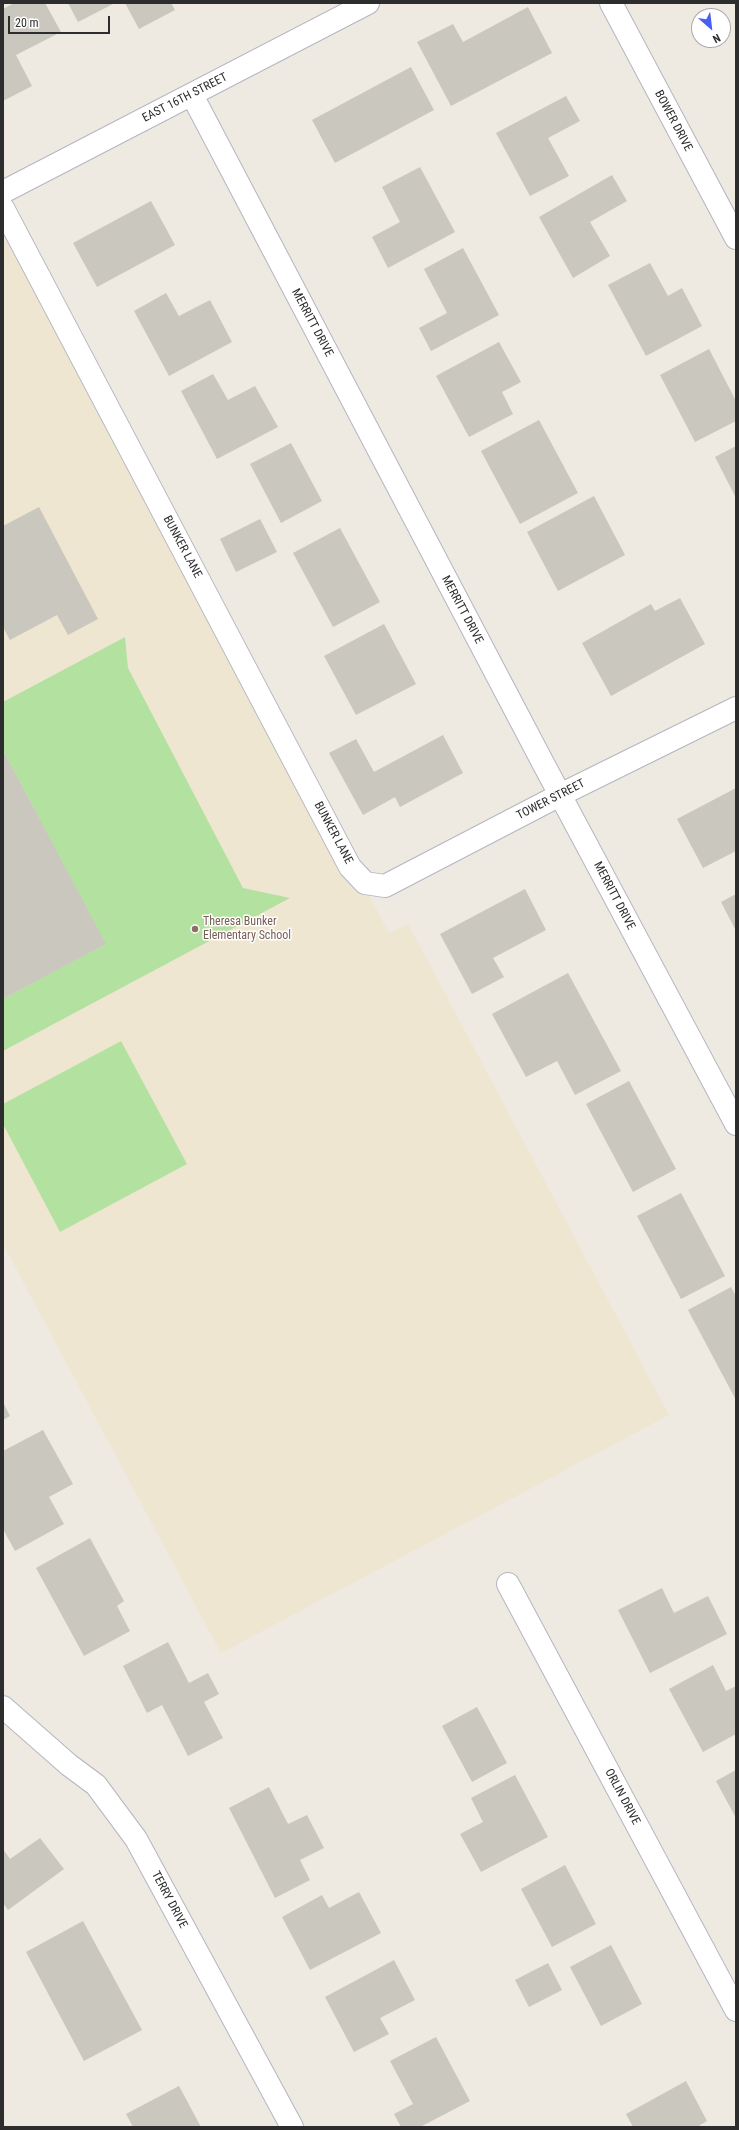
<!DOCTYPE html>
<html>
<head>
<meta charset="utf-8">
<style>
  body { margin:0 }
  #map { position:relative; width:739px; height:2130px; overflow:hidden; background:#eee9e1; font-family:"Roboto Condensed",sans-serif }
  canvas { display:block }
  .frame { position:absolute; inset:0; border:4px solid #2d2d2d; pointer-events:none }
  .north { position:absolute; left:691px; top:8px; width:40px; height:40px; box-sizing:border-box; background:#fff; border:1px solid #ababab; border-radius:50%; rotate:152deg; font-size:11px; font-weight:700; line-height:16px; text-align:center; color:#2d2d2d }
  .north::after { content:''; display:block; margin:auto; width:14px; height:18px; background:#4860f4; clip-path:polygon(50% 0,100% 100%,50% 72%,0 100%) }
  .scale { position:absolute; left:8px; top:16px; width:102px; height:18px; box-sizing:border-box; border:2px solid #2d2d2d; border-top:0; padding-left:5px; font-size:12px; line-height:14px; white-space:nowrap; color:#2d2d2d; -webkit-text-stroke:3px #fff; paint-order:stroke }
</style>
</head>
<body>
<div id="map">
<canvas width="739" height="2130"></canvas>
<div class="frame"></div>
<div class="north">N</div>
<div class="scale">20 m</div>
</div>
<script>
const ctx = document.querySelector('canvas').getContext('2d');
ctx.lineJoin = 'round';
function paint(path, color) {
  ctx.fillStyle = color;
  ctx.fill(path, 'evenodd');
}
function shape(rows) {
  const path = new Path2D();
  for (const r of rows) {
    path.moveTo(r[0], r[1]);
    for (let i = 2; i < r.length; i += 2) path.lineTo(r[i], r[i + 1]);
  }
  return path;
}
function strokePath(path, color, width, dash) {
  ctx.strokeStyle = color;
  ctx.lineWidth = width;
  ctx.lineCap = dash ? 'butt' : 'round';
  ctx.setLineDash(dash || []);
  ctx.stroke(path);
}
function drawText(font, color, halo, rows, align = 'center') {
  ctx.font = font + ' "Roboto Condensed",sans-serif';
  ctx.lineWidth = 3;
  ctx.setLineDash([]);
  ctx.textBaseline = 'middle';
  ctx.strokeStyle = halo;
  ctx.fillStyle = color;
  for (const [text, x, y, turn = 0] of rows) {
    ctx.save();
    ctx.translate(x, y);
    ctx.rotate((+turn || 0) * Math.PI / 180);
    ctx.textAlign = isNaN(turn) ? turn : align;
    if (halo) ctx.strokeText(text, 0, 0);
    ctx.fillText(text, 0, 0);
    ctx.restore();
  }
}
paint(shape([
  [3,208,389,933,408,924,669,1415,221,1653,3,1244]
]), '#efe6d1');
paint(shape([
  [125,637,128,668,243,888,290,898,3,1051,3,999,105,944,3,750,3,702],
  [121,1041,187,1164,60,1232,3,1124,3,1104]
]), '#b3e2a0');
paint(shape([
  [14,3,45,3,61,32,16,55,32,86,3,101,3,9],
  [68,3,115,3,78,22],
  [125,3,171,3,175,10,139,29],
  [528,7,552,53,451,106,417,42,453,24,463,42],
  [411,67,434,110,335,163,312,120],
  [566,96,580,121,548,138,569,176,530,196,496,133],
  [420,167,455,232,388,268,372,237,400,222,382,187],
  [612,175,627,201,590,222,610,256,573,278,539,217],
  [151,201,175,245,97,287,73,243],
  [463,248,499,315,431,351,419,328,447,313,424,269],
  [650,263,668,296,682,288,702,326,646,356,608,285],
  [166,293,179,316,210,300,232,342,169,376,134,311],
  [499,342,521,382,502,392,513,414,469,437,436,376],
  [709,349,736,401,736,421,695,442,660,375],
  [213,374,228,400,255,386,278,427,217,459,181,391],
  [539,420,578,493,520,524,481,451],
  [291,443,322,501,281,523,250,464],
  [736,446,736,498,715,457],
  [594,496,625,555,558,591,527,532],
  [39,507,98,619,68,635,57,615,10,640,3,627,3,526],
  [260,519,277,552,236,572,220,539],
  [340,528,380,602,333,627,293,553],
  [680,598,705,644,611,696,582,643,651,604,655,611],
  [384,624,416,684,356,715,324,656],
  [443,735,463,773,400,807,395,797,363,815,329,753,356,739,374,772],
  [3,750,106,944,3,999],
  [736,788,736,851,703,868,677,819],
  [525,889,546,930,493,958,504,977,472,994,440,934],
  [736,894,736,931,721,902],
  [568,973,621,1071,575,1095,557,1061,526,1077,492,1014],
  [629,1081,676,1169,633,1192,586,1104],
  [681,1193,725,1276,681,1299,637,1216],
  [731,1287,736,1296,736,1400,688,1310],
  [3,1402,10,1416,3,1420],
  [43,1430,73,1484,49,1497,64,1524,15,1551,3,1529,3,1451],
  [90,1538,124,1601,117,1606,130,1631,84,1656,36,1568],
  [662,1588,674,1613,708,1596,727,1634,650,1673,618,1610],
  [168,1642,189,1683,208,1673,219,1694,204,1702,223,1738,188,1756,162,1705,147,1713,123,1666],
  [713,1665,726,1691,736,1686,736,1734,703,1752,669,1689],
  [477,1707,507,1763,472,1782,442,1726],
  [736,1770,736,1818,716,1781],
  [515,1775,548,1837,481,1872,460,1834,483,1822,471,1798],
  [269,1787,288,1824,307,1815,324,1848,300,1860,310,1880,275,1898,229,1808],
  [40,1838,64,1869,8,1910,3,1903,3,1849,10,1859],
  [565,1865,596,1924,552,1947,521,1889],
  [359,1892,381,1933,310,1970,282,1917,322,1895,329,1908],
  [83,1921,142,2030,84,2061,26,1952],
  [611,1945,642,2004,601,2026,570,1967],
  [394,1960,415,2000,380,2018,389,2034,354,2052,325,1997],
  [548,1963,562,1990,529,2007,515,1980],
  [436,2037,470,2101,420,2127,401,2127,394,2114,413,2104,390,2061],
  [686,2081,707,2121,697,2127,633,2127,626,2114],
  [179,2086,201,2127,133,2127,126,2114]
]), '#cac7bf');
const minor = shape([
  [611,3,736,238],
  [192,95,543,763,736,1124],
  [3,192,368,3],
  [3,208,350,867,365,883,385,886,560,795,736,708],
  [508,1584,736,2010],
  [3,1707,69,1765,96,1785,136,1839,292,2127]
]);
strokePath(minor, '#b4b6c0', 24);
strokePath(minor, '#fff', 22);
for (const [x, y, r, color] of [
  [195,929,4,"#8d6e63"]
]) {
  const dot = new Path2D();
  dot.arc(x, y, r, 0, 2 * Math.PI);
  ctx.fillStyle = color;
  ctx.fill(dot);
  strokePath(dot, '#fff', 1.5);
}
drawText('12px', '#2d2d2d', '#fff', [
  ["EAST 16TH STREET",185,98,-27],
  ["BOWER DRIVE",673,121,62],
  ["MERRITT DRIVE",312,323,62],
  ["BUNKER LANE",182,547,62],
  ["MERRITT DRIVE",462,610,62],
  ["TOWER STREET",551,800,-27],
  ["BUNKER LANE",333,833,62],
  ["MERRITT DRIVE",614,896,62],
  ["ORLIN DRIVE",622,1797,62],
  ["TERRY DRIVE",169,1900,62]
]);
drawText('12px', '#785e54', '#fff', [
  ["Theresa Bunker",203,922],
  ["Elementary School",203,936]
], 'left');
</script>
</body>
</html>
